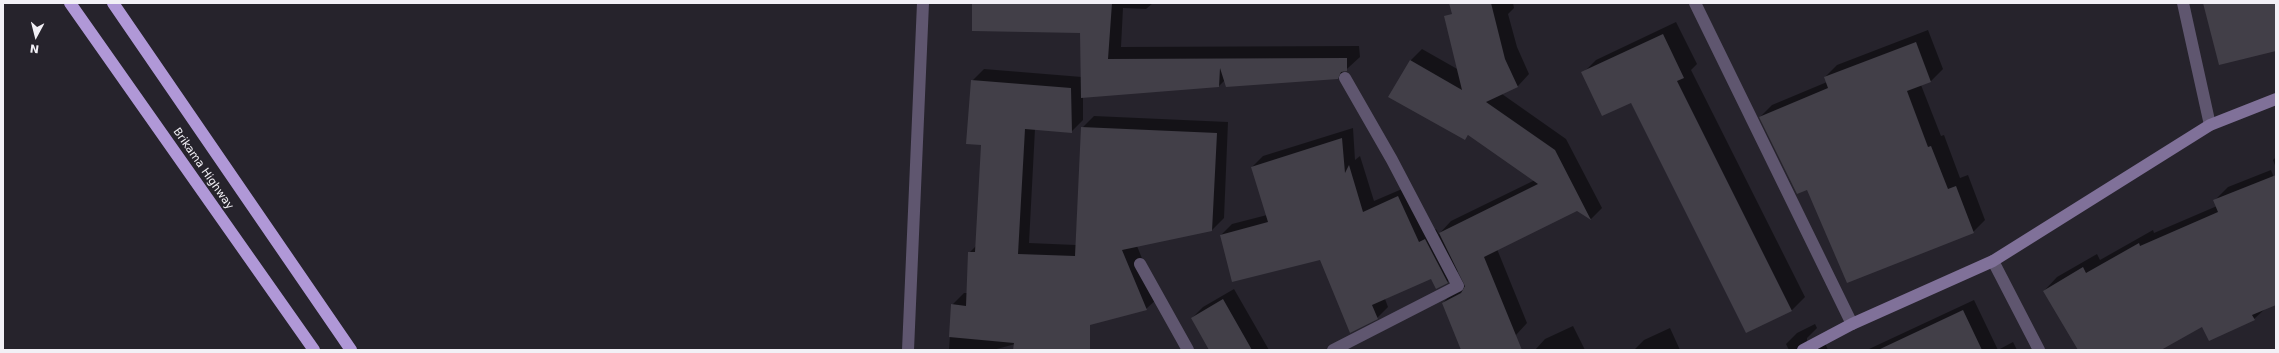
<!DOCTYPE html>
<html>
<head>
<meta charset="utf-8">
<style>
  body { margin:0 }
  #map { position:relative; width:2279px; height:353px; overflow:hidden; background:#26232c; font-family:"DejaVu Sans",sans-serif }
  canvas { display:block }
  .frame { position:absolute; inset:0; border:4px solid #f2f0f6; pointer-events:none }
  .north { position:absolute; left:16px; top:16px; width:40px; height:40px; -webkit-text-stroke:3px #26232c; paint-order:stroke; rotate:187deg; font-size:11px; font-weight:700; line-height:16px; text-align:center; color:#f2f0f6 }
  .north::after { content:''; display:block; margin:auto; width:14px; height:18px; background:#f2f0f6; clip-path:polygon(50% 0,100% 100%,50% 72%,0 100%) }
</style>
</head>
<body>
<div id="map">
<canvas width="2279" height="353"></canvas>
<div class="frame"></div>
<div class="north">N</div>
</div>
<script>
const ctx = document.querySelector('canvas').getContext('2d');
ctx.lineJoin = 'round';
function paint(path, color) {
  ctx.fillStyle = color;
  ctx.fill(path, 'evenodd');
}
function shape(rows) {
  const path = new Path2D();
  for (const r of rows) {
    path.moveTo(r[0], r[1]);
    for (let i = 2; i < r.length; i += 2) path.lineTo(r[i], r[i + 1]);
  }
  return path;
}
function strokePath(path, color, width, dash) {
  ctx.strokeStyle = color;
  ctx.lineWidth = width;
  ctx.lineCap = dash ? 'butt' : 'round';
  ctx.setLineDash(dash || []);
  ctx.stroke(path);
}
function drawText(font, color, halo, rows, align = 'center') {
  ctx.font = font + ' "DejaVu Sans",sans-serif';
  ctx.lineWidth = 3.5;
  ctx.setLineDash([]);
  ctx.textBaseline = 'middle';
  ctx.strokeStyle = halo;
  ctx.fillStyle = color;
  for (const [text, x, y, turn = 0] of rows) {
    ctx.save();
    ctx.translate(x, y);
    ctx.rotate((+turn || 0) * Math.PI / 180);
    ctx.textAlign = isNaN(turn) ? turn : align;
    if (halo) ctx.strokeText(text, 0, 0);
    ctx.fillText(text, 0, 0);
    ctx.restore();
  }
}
paint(shape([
  [973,3,1153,3,1146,9,1123,8,1121,47,1359,46,1360,57,1337,78,1225,80,1219,86,1083,97,1083,120,1071,132,1035,129,1029,243,1076,245,1082,128,1094,116,1228,122,1224,218,1212,230,1137,246,1158,298,1146,309,993,350,949,350,952,305,964,293,967,293,969,253,977,245,982,144,972,81,984,69,1082,77,1081,32],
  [1459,3,1513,3,1514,8,1508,14,1517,47,1529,74,1518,86,1502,94,1566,139,1602,208,1591,219,1577,210,1497,249,1527,323,1516,335,1478,350,1461,350,1462,349,1443,303,1454,291,1466,285,1459,270,1447,282,1432,277,1385,299,1388,307,1377,318,1321,259,1221,235,1232,224,1267,215,1252,167,1263,156,1353,128,1355,160,1360,156,1374,201,1409,186,1430,232,1436,229,1439,234,1451,221,1535,180,1469,134,1465,139,1410,61,1422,49,1459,70],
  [1676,22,1697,64,1691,70,1805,297,1792,310,1747,332,1631,102,1583,73,1596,60],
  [1928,30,1943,69,1931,81,1921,85,1941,136,1944,135,1960,178,1968,175,1985,220,1973,232,1807,188,1760,117,1772,105,1827,82,1825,77,1837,65],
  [2276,157,2276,168,2273,160],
  [2271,170,2276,183,2276,304,2265,309,2254,319,2203,326,2159,350,2080,350,2044,291,2057,277,2097,254,2100,260,2153,230,2154,233,2217,206,2214,201,2228,187],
  [1234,289,1269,350,1210,350,1192,318,1203,307],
  [1974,300,1998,350,1868,350,1869,349],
  [1815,324,1817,328,1807,338,1807,342,1825,343,1828,350,1789,350,1786,344,1797,333],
  [1573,326,1585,350,1535,350,1545,339],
  [1670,328,1680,350,1634,350,1644,340],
  [2013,342,2017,350,1998,350]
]), '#0007');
paint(shape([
  [972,3,1112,3,1108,59,1347,58,1347,71,1341,72,1338,79,1226,87,1220,68,1219,87,1081,98,1080,33,972,31],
  [1449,3,1491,3,1505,59,1518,87,1486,102,1555,150,1591,220,1577,211,1484,257,1522,350,1461,350,1442,303,1461,293,1465,286,1439,233,1538,184,1468,135,1465,140,1388,97,1410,60,1462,90,1444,16,1452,14],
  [2203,3,2276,3,2276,51,2219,65],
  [1663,34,1684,78,1677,81,1792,311,1746,333,1631,103,1602,116,1581,72],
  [1916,42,1931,82,1907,91,1928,147,1931,146,1948,189,1956,186,1974,233,1847,283,1807,190,1797,194,1759,117,1828,88,1824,77],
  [971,80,1071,88,1072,133,1025,129,1018,254,1075,256,1081,127,1217,133,1212,231,1122,250,1147,310,1090,325,1090,350,1013,350,1014,343,949,337,951,304,966,306,968,252,975,252,981,145,966,144],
  [1342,138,1345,173,1349,165,1363,212,1398,196,1419,242,1425,239,1448,283,1436,289,1431,279,1372,305,1378,319,1350,333,1320,260,1232,282,1220,235,1268,222,1251,167],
  [2276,175,2276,305,2252,315,2255,320,2209,341,2202,327,2161,350,2078,350,2043,291,2083,267,2086,273,2139,243,2140,246,2218,212,2213,200],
  [1223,299,1252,350,1209,350,1191,318],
  [1963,310,1982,350,1878,350]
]), '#423f48');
strokePath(shape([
  [1695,3,1852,324],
  [2183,3,2210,125],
  [1993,261,2039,350],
  [1140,264,1188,350],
  [908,350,923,3],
  [1333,350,1458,286,1392,160,1345,78]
]), '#5f566f', 12);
strokePath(shape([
  [1803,350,1852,324,1993,261,2210,125,2276,99]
]), '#807199', 12);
strokePath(shape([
  [70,3,314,350],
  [113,3,351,350]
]), '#b098d7', 12);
drawText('11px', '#f2f0f6', '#26232c', [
  ["Brikama Highway",203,169,55]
]);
</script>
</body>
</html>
